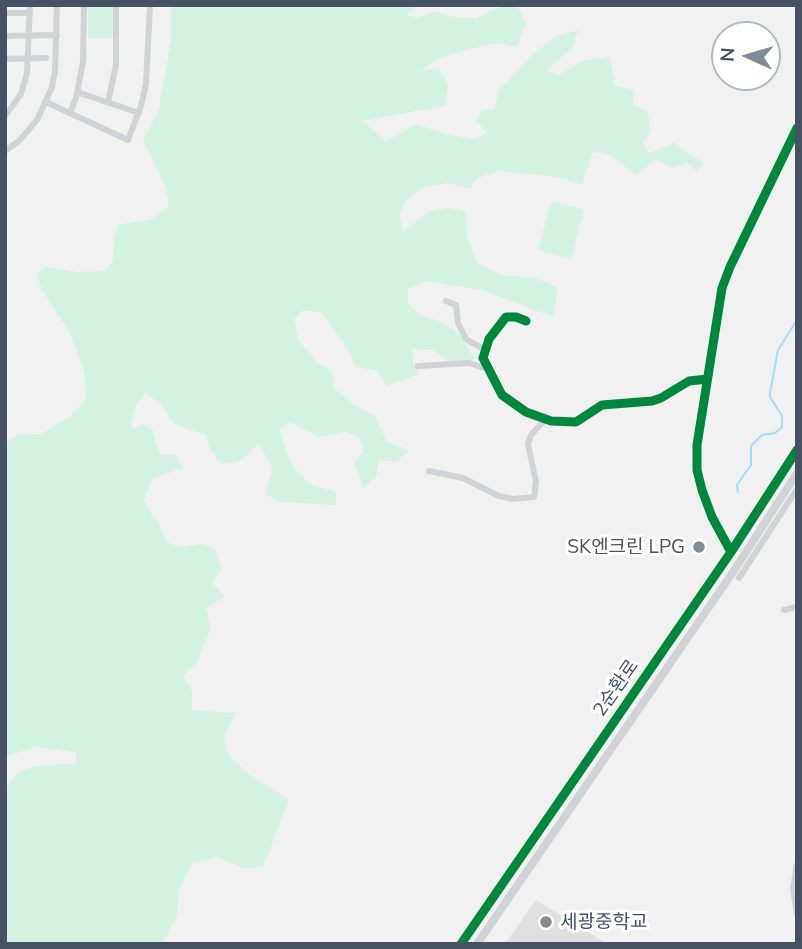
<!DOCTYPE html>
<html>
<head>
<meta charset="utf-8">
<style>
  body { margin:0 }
  #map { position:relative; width:802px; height:949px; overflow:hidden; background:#f2f1f1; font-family:Mulish,sans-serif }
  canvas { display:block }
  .frame { position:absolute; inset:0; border:7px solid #465261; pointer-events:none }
  .north { position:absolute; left:711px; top:21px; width:70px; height:70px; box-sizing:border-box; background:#fff; border:2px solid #b5bac0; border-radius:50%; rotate:274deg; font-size:19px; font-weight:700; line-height:28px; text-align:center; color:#465261 }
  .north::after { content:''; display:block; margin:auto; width:24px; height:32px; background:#828a93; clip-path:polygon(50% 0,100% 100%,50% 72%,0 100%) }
</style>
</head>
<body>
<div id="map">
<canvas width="802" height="949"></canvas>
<div class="frame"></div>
<div class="north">N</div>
</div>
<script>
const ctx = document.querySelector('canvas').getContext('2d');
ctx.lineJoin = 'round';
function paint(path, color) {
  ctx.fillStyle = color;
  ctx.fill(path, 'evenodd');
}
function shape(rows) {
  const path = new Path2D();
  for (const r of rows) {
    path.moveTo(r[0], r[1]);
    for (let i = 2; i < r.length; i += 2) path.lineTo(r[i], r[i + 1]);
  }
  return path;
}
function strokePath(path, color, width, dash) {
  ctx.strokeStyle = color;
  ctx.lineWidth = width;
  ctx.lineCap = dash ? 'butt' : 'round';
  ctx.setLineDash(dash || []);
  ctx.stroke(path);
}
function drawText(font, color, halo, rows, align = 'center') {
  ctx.font = font + ' Mulish,"Noto Sans KR",sans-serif';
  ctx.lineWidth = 6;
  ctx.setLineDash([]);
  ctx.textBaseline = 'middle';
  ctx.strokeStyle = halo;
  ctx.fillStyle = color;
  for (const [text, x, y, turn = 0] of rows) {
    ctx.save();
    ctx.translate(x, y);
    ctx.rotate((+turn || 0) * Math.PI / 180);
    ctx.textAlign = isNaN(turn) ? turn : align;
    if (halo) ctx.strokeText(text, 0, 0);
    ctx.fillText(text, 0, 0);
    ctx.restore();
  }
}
paint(shape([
  [536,900,607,944,505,944]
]), '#e0e0e1');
paint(shape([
  [88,5,114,5,114,38,88,38],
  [171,5,417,5,407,15,417,18,433,11,457,18,477,18,502,6,518,7,526,24,517,47,499,43,482,46,436,59,421,71,439,68,448,85,444,106,363,121,386,141,417,124,446,134,476,140,487,132,476,121,482,110,494,109,500,89,532,55,556,36,578,30,571,49,547,70,558,75,583,61,610,57,615,86,634,90,633,105,648,111,650,132,643,143,649,153,674,143,703,163,697,171,687,163,673,168,656,159,636,175,612,156,593,151,582,184,552,176,498,171,477,178,470,189,447,183,423,188,405,201,400,218,403,232,429,211,448,208,467,211,467,236,477,264,505,276,534,277,557,287,554,317,481,290,427,281,408,289,408,303,419,315,439,321,459,333,474,359,449,362,434,350,412,349,414,366,419,374,387,386,377,370,356,367,349,351,322,313,303,310,294,319,299,341,317,362,332,371,334,388,353,404,375,416,387,441,409,451,396,462,379,459,376,478,363,488,354,462,364,452,359,437,344,432,320,437,290,422,280,430,287,453,295,469,309,484,336,492,336,505,277,502,266,493,272,467,258,444,241,461,222,464,210,449,206,435,174,424,161,404,146,393,136,406,131,426,133,430,142,424,152,429,159,454,176,455,183,468,153,478,144,500,152,516,159,523,166,541,179,547,203,544,216,550,221,569,212,583,225,596,206,609,211,628,197,662,183,676,192,690,192,710,236,713,224,738,230,757,248,774,289,800,263,867,243,868,216,857,192,864,179,889,177,916,162,944,5,944,5,789,19,771,43,765,76,764,76,752,35,747,5,757,5,443,17,435,41,434,70,417,86,399,84,371,70,333,42,290,36,274,45,267,78,272,105,271,113,261,114,240,118,225,153,219,169,206,165,187,143,139,158,113,171,41],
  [551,201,584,210,571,259,538,250]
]), '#d4f3e3');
strokePath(shape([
  [738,492,737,485,751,465,751,446,762,435,775,433,782,427,782,416,770,397,770,393,778,350,797,320]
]), '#a5ddf4', 2);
strokePath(shape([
  [5,13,30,13],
  [5,36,57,35],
  [5,59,46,58],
  [77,92,139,113],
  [46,102,128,140,141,106,146,84,150,5],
  [108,102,116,65,116,5],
  [70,113,76,98,83,62,84,5],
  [5,116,21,94,27,73,30,5],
  [5,151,19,141,37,120,52,87,55,71,57,5],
  [446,301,456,305,458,323,466,339,485,350],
  [526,321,516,317,506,317,489,339,483,358,502,395,526,412,551,421,576,422,602,405,652,401,661,398,689,381,707,379],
  [418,366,469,363,488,369],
  [429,471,463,478,499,496,512,499,534,497,536,482,528,444,531,435,546,419],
  [739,578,797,489],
  [784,610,797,607],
  [797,864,793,889,797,914]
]), '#d0d2d5', 6);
strokePath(shape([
  [731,552,712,517,702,490,697,470,697,445,722,288,730,267,797,128],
  [461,944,731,552,797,450],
  [477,944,733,572,797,473]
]), '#cfd2d7', 8);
strokePath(shape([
  [526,321,516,317,506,317,489,339,483,358,502,395,526,412,551,421,576,422,602,405,652,401,661,398,689,381,707,379],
  [731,552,712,517,702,490,697,470,697,445,722,288,730,267,797,128],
  [461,944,731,552,797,450]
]), '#00873e', 9);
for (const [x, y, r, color] of [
  [699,547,7,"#828a93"],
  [546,922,7,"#828a93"]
]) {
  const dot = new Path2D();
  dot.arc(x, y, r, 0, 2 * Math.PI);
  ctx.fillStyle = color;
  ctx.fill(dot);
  strokePath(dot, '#fff', 2.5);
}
drawText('19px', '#465261', '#fff', [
  ["SK엔크린 LPG",685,547],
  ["세광중학교",560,922,"left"]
], 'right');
drawText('19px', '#465261', '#fff', [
  ["2순환로",616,688,-55]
]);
</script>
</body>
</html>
